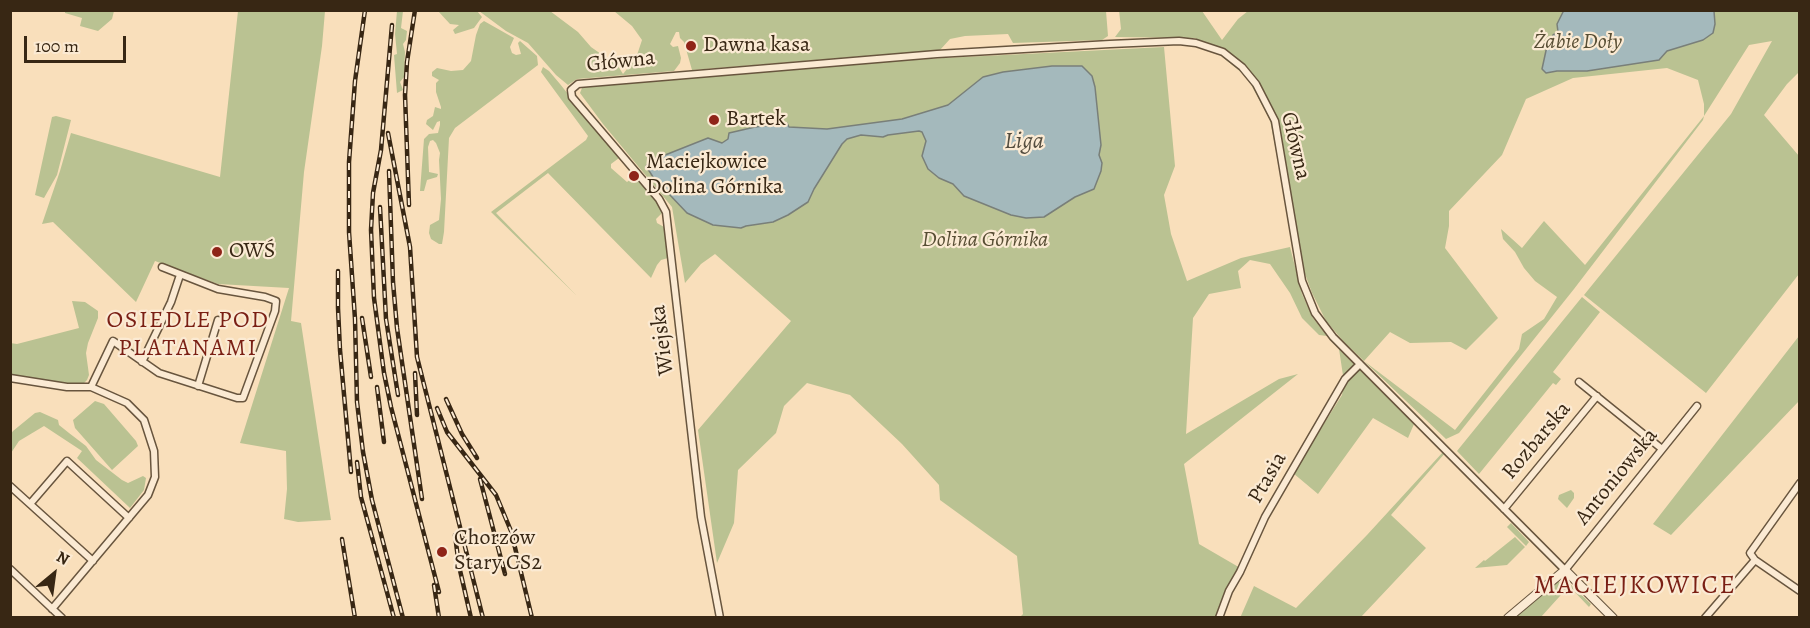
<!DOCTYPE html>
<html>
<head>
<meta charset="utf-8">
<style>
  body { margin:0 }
  #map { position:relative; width:1810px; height:628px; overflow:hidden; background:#f9dfbb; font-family:Alegreya,serif }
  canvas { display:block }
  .frame { position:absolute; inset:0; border:12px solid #382714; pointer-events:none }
  .north { position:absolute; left:24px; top:544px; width:60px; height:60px; -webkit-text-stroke:4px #fbead3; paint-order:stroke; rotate:29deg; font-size:16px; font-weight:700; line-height:24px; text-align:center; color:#382714 }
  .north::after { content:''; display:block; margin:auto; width:21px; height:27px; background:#382714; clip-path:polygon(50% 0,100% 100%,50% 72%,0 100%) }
  .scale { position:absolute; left:24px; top:36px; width:102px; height:27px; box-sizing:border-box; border:3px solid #382714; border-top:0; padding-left:8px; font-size:18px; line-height:21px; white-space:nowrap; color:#382714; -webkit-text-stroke:4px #fbead3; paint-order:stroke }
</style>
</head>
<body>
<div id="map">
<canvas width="1810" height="628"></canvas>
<div class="frame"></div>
<div class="north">N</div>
<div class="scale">100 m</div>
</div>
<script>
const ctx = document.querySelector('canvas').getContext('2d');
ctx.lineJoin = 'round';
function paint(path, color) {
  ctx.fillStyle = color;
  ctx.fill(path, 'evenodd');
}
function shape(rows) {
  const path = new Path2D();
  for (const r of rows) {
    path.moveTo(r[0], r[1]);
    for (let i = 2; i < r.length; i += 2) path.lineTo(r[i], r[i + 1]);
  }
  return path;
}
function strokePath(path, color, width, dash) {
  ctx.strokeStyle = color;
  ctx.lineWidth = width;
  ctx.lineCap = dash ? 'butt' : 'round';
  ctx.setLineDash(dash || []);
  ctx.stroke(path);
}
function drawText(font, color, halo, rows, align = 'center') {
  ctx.font = font + ' Alegreya,serif';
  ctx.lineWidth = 4.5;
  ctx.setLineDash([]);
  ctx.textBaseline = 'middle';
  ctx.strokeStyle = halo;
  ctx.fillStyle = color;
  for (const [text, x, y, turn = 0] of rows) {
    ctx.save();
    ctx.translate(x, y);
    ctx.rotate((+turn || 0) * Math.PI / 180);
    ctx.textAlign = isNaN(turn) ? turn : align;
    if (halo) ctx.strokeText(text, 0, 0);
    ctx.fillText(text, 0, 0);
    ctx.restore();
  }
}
paint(shape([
  [1119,10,1202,11,1222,40,1238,19,1248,11,1799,11,1799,72,1787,84,1764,115,1799,156,1799,274,1706,393,1584,295,1731,114,1772,41,1749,45,1704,116,1703,120,1574,289,1459,433,1446,439,1344,342,1326,321,1312,293,1294,244,1270,120,1247,77,1215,51,1195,38,1115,37,1121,29],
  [1667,68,1698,80,1704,104,1704,116,1585,265,1544,221,1522,248,1501,229,1503,239,1515,252,1524,268,1535,281,1557,297,1544,319,1522,334,1519,349,1455,430,1364,361,1390,332,1410,343,1451,342,1466,350,1498,318,1445,248,1449,226,1449,211,1502,155,1526,99,1573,78],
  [65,11,65,10,114,11,112,19,98,31,80,26,82,18,65,13],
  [238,11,325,11,322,46,304,172,291,321,301,323,331,520,298,522,284,519,287,489,286,451,240,443,289,288,218,284,155,261,136,302,53,222,42,224,60,171,71,133,220,177],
  [397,11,403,11,401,28,407,31,406,40,403,44,405,52,404,77,400,82,403,90,397,93,394,55,397,54,395,34],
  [438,11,477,11,482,17,474,28,455,34,453,30,459,25,450,24],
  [479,11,550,11,578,32,591,47,618,66,623,74,636,58,642,40,632,26,614,11,1106,11,1108,36,1102,40,1013,43,1008,34,965,36,950,39,940,50,692,70,684,42,680,38,679,32,676,32,670,44,673,47,678,46,681,58,680,63,674,71,589,78,577,79,568,85,556,75,528,43,506,31],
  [484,21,514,38,510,47,512,53,516,55,521,54,518,43,520,41,537,56,538,65,455,128,449,138,444,232,442,244,439,244,431,239,429,233,430,225,439,220,441,199,439,160,440,153,436,143,433,140,430,141,428,147,429,172,438,174,437,177,427,180,424,191,420,191,424,139,429,134,438,133,440,125,440,121,437,122,433,130,426,124,427,120,433,116,435,107,441,109,441,107,436,92,436,83,439,80,432,76,432,72,437,68,451,71,463,70,471,61,476,35,480,24],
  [1164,47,1175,166,1164,195,1171,234,1187,281,1241,258,1290,247,1302,294,1313,318,1327,336,1319,335,1302,318,1290,293,1270,264,1250,260,1238,271,1241,288,1209,294,1193,318,1186,434,1279,379,1298,374,1184,464,1199,544,1242,569,1221,617,1020,617,1023,614,1017,556,940,500,939,485,902,444,850,395,807,383,784,406,776,433,738,470,734,523,717,563,698,430,791,321,715,254,701,264,685,283,672,207,603,124,580,93,582,88,626,78,944,58],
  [543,67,549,71,560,84,619,158,611,164,611,168,627,182,635,176,656,201,662,213,656,219,657,223,664,227,668,258,661,260,657,265,651,278,548,173,496,213,577,296,491,212,586,140,588,136,541,72],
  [56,116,71,120,57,175,44,198,35,195,52,117],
  [1582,297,1600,312,1553,372,1561,379,1556,385,1553,383,1479,474,1457,451],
  [72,301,85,302,98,311,98,318,88,343,86,353,89,375,87,380,82,385,77,385,11,375,10,343,17,344,79,328],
  [1799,336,1799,401,1671,535,1653,524],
  [1339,349,1414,424,1408,438,1373,418,1318,494,1293,473,1342,395,1344,382],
  [95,401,104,404,136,441,138,446,112,470,75,428,73,420],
  [40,412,58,420,59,425,69,433,86,446,96,460,122,480,128,483,143,476,146,478,144,490,130,508,77,458,82,451,44,426,19,441,11,453,11,434,13,431,35,413],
  [1443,452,1446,452,1391,515,1426,548,1361,617,1240,618,1254,586,1296,608,1367,535],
  [1571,490,1574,493,1574,498,1567,508,1558,499,1559,495],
  [1511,523,1529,542,1526,546,1507,527],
  [1515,537,1525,547,1507,565,1475,568,1484,560,1485,561],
  [1556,582,1568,582,1591,604,1589,607,1569,586,1541,617,1514,618]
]), '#bac292');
const water = shape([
  [1564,10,1714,11,1715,24,1713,33,1703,40,1667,51,1659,60,1587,71,1557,71,1546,73,1542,69,1547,46,1552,42,1553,35,1558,32,1557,24,1564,10],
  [1052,66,1082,66,1092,76,1095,87,1101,145,1099,155,1102,163,1101,171,1094,189,1075,197,1044,217,1026,218,1011,215,964,196,953,184,939,178,928,169,922,156,926,141,922,132,919,131,888,135,883,137,861,135,847,139,842,144,814,189,808,202,788,215,773,222,746,226,741,228,713,225,687,213,669,194,660,188,646,166,650,161,708,138,722,143,728,139,729,133,755,127,787,123,789,127,827,129,902,119,948,105,983,77,1003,72,1052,66]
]);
paint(water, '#a4b9bc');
strokePath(water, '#797f79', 1.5);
const minor = shape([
  [142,362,171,302,180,275],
  [10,378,67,387,91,387,113,341,159,373,237,398,243,398,275,311,276,301,265,297,218,289,162,267],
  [1579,382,1662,449],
  [198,386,218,320],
  [1800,483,1750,553,1755,560,1800,591],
  [10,486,93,561],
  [30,504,67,461,129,518],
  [1504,509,1597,396],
  [10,569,62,618],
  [52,609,148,495,155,477,154,451,144,420,127,403,91,387],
  [720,618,701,517,666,212,659,199,572,97,571,90,578,84,937,54,1110,44,1179,41,1196,43,1223,52,1242,67,1256,84,1275,121,1302,281,1315,313,1333,337,1565,570,1697,406],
  [1219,618,1229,591,1240,572,1265,517,1345,379,1360,364],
  [1705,618,1755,560]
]);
const tertiary = shape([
  [1508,618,1565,570,1613,618]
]);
strokePath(minor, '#68553e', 9);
strokePath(tertiary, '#68553e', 10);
strokePath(minor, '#fbead3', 6);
strokePath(tertiary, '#fbead3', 8);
const rail = shape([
  [365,10,355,81,349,162,349,232,355,319,357,402,363,452,372,500,403,618],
  [392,25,381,150,373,193,371,230,374,298,384,373,391,407,439,592],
  [388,133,410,247,417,357,483,618],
  [389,171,393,282,397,328,422,499],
  [409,205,405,95,407,62,415,10],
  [380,207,386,319,398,395],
  [338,271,338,308,340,350,351,472],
  [362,318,371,377],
  [415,373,417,415],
  [377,387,384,442],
  [446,399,462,434,477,458],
  [437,408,447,432,496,495,511,531,532,618],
  [357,462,361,497,394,618],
  [480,479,505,574],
  [455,535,459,566,471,618],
  [342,539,355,618],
  [434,585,439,618]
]);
strokePath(rail, '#382714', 4.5);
strokePath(rail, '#fbead3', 2, [7]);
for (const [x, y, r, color] of [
  [691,46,6,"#8f2418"],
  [714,120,6,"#8f2418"],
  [634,176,6,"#8f2418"],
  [217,252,6,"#8f2418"],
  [442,552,6,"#8f2418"]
]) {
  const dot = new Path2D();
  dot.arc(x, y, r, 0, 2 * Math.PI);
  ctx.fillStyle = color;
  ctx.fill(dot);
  strokePath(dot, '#fbead3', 2);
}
drawText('italic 22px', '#584e34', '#fbead3', [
  ["Żabie Doły",1578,43],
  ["Dolina Górnika",985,241]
]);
drawText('22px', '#382714', '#fbead3', [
  ["Dawna kasa",703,46],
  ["Bartek",726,120],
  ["Maciejkowice",646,163],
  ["Dolina Górnika",646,188],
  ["OWŚ",229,252],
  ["Chorzów",454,539],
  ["Stary CS2",454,564]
], 'left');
drawText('22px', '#382714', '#fbead3', [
  ["Główna",621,62,-6],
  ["Główna",1295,146,77],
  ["Wiejska",663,340,-97],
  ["Rozbarska",1537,441,-50],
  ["Antoniowska",1617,477,-51],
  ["Ptasia",1268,478,-60]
]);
drawText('italic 24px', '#534c3e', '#fbead3', [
  ["Liga",1024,142]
]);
ctx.letterSpacing = '1.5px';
drawText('24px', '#7a1f14', '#fbead3', [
  ["OSIEDLE POD",188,321],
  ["PLATANAMI",188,349]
]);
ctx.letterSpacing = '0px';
ctx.letterSpacing = '1.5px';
drawText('26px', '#7a1f14', '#fbead3', [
  ["MACIEJKOWICE",1635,587]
]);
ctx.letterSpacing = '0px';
</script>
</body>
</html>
